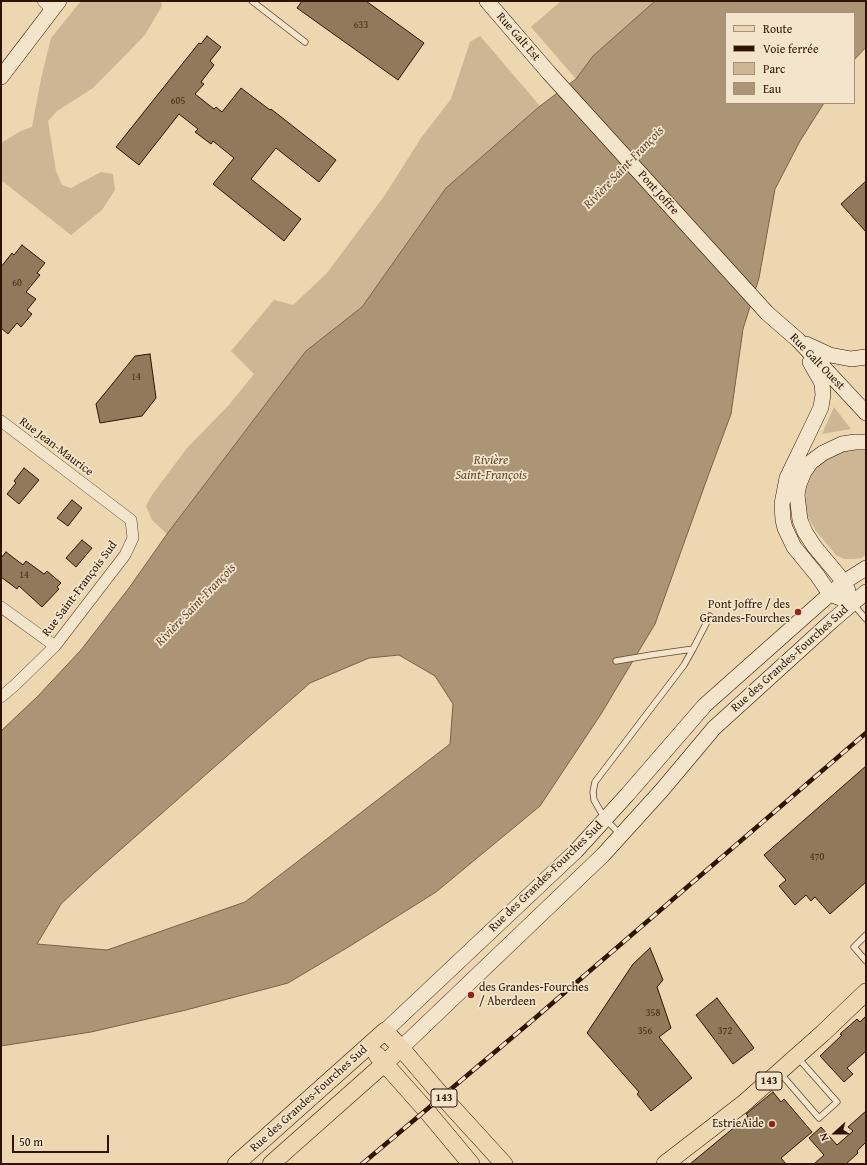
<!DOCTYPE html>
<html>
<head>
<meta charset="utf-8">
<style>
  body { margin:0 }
  #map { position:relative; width:867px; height:1165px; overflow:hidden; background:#ecd7b1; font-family:"Gentium Book Plus",serif }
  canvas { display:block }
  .frame { position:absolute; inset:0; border:2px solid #2f1400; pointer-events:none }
  .legend { position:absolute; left:725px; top:12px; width:130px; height:92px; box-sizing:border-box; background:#f3e5cc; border:1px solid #a5917a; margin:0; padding:5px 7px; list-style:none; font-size:12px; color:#2f1400 }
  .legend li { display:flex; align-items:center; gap:8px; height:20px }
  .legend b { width:20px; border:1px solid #a5917a }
  .north { position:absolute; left:815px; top:1113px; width:40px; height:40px; -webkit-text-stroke:3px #f3e5cc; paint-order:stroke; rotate:249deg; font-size:11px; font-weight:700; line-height:16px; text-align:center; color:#2f1400 }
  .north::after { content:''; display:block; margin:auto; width:14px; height:18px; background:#2f1400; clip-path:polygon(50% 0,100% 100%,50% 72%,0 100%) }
  .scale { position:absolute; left:12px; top:1135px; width:97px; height:18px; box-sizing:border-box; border:2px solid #2f1400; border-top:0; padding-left:5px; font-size:12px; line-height:14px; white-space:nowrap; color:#2f1400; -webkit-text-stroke:3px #f3e5cc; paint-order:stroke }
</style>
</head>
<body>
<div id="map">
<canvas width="867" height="1165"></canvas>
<div class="frame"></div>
<ul class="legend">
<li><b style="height:5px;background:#ecd7b1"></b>Route</li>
<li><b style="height:5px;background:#2f1400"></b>Voie ferrée</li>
<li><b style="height:11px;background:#ccb693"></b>Parc</li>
<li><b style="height:11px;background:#ac9575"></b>Eau</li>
</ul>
<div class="north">N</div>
<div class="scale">50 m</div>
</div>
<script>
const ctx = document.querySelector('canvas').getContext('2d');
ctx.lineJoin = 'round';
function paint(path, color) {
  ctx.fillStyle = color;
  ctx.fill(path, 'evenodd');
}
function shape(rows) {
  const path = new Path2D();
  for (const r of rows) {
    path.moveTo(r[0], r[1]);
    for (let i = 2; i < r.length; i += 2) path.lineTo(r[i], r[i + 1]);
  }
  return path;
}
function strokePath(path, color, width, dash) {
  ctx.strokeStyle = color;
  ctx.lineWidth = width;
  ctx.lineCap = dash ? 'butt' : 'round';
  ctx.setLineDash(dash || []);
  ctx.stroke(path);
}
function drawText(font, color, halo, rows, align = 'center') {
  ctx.font = font + ' "Gentium Book Plus",serif';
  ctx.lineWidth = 3.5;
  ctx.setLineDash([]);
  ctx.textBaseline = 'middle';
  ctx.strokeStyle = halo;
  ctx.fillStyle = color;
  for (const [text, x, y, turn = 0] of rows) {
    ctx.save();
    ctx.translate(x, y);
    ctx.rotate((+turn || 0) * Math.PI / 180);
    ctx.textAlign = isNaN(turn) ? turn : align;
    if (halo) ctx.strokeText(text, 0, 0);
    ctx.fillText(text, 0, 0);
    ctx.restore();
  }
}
paint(shape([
  [81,1,161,1,162,6,145,35,93,88,57,111,48,121,56,171,62,185,71,188,101,172,113,174,115,190,102,210,71,235,1,180,1,143,21,131,32,127,41,79,51,38],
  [561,1,655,1,593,56,576,79,531,27],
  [480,36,540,106,446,188,362,307,306,351,167,534,152,520,146,506,152,495,187,448,228,406,254,374,231,351,274,300,293,305,327,273,385,195,421,138,451,99,470,42],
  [834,407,851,429,822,434],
  [861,448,866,450,866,554,862,558,853,559,844,559,836,555,816,531,808,517,805,507,806,492,809,476,820,461,831,453]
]), '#ccb693');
const water = shape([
  [655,1,866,1,866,47,854,60,854,13,726,13,726,103,824,103,800,141,775,189,759,278,743,329,731,414,708,476,655,624,601,714,540,806,436,892,350,946,288,983,186,1010,91,1032,1,1046,1,731,38,696,81,650,129,588,167,534,306,351,362,307,446,188,540,106,576,79,593,56,655,1],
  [399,655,435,676,453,704,450,744,245,902,107,950,37,944,61,904,94,873,310,683,369,658,399,655]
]);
paint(water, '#ac9575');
strokePath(water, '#7a6146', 1);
const building = shape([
  [302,1,366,1,424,43,398,80,297,8,302,1],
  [207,36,221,47,210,61,214,65,201,82,204,84,195,94,214,109,216,107,222,112,241,88,270,110,271,109,336,160,319,182,276,148,251,179,301,219,284,241,213,184,234,158,213,141,211,144,195,132,198,129,179,114,139,165,116,147,199,43,201,44,207,36],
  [866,181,866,232,841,204,866,181],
  [22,245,45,263,37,273,40,275,26,292,36,299,27,310,32,314,21,327,17,323,8,334,1,328,1,267,12,253,14,255,22,245],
  [150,354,156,398,142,416,100,423,96,404,135,356,150,354],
  [24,468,39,480,19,504,7,494,16,483,14,481,24,468],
  [72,500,82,508,68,526,57,518,72,500],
  [82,540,92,548,76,567,66,558,82,540],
  [6,552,23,565,26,561,44,574,47,571,61,583,57,587,59,589,42,607,19,586,17,589,1,577,1,558,6,552],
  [866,766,866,882,830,914,815,897,811,901,806,895,795,905,779,886,786,880,764,855,866,766],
  [650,948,663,980,657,987,671,1028,659,1037,692,1078,651,1111,637,1094,639,1092,587,1033,633,964,650,948],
  [717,998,754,1048,733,1064,696,1015,717,998],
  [866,1016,866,1051,847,1068,853,1074,844,1082,820,1056,842,1035,840,1034,857,1019,860,1022,866,1016],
  [773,1092,781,1102,784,1099,812,1132,781,1158,786,1164,690,1164,748,1116,746,1114,773,1092],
  [866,1111,866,1142,857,1151,858,1153,846,1164,814,1164,824,1155,809,1138,821,1127,837,1145,853,1131,848,1127,866,1111]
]);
paint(building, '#91795c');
strokePath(building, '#2f1400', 1);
const lane = shape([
  [252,1,305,42],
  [853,604,866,619],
  [616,661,651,655,693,649],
  [621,835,605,819,594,800,593,792,595,782,684,665,693,649,710,616],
  [866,935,854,947,866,961],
  [781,1074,819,1118,837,1102,798,1058]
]);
const street = shape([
  [43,1,52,10],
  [1,421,131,520,133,538,125,555,55,646,15,685,1,697],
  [1,607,55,646]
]);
const secondary = shape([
  [487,1,549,73,767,313,798,340,866,413],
  [1,77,59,1],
  [806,344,830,355,851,359,866,357],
  [810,362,822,383,823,395,821,407,815,420,787,478,782,504,783,520,785,528,794,547,817,575,830,594,853,603],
  [848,591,844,582,814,546,805,532,800,520,797,495,799,484,804,472,811,462,823,453,842,444,855,442,866,442],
  [385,1031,576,851,627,795,705,705,830,594,844,582,866,568],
  [401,1048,603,855,662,790,714,728,833,620,866,592]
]);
const primary = shape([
  [377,1055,426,1110,471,1164],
  [236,1164,385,1031,401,1048,442,1096,504,1164],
  [271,1164,385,1063,401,1048],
  [665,1164,743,1104,823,1033,866,992]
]);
strokePath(lane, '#5e452c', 7);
strokePath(street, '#5e452c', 12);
strokePath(secondary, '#2f1400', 16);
strokePath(primary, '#2f1400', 18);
strokePath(lane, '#f3e5cc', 5.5);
strokePath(street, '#f3e5cc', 11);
strokePath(secondary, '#f3e5cc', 15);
strokePath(primary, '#ecd7b1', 17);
const rail = shape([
  [362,1164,534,1019,866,733]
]);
strokePath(rail, '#2f1400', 4.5);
strokePath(rail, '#f3e5cc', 3, [9]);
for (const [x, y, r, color] of [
  [798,612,4,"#8f2418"],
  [471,995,4,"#8f2418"],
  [772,1124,4,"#8f2418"]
]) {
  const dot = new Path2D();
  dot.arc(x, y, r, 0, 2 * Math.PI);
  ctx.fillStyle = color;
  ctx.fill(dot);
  strokePath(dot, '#f3e5cc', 1.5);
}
drawText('10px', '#482d17', null, [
  ["633",361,25],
  ["605",178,101],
  ["60",17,283],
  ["14",136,377],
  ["14",24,575],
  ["470",817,857],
  ["358",653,1013],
  ["356",645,1031],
  ["372",725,1031]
]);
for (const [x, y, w] of [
  [769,1081,26],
  [444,1098,26]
]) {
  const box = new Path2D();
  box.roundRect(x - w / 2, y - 9, w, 18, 3);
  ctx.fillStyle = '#f3e5cc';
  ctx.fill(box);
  strokePath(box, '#2f1400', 1);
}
drawText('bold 11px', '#2f1400', null, [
  ["143",769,1081],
  ["143",444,1098]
]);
drawText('12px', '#2f1400', '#f3e5cc', [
  ["Rue Galt Est",518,37,49],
  ["Pont Joffre",658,193,48],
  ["Rue Galt Ouest",817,362,46],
  ["Rue Jean-Maurice",56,447,37],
  ["Rue Saint-François Sud",80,589,-53],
  ["Rue des Grandes-Fourches Sud",790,659,-42],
  ["Rue des Grandes-Fourches Sud",546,877,-44],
  ["Rue des Grandes-Fourches Sud",309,1099,-42]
]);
drawText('12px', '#2f1400', '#f3e5cc', [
  ["Pont Joffre / des",790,605],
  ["Grandes-Fourches",790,619],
  ["des Grandes-Fourches",479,988,"left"],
  ["/ Aberdeen",479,1002,"left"],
  ["EstrieAide",764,1124]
], 'right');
drawText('italic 13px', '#61482f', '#f3e5cc', [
  ["Rivière Saint-François",624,168,-46],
  ["Rivière",491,461],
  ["Saint-François",491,476],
  ["Rivière Saint-François",196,605,-46]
]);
</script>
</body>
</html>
